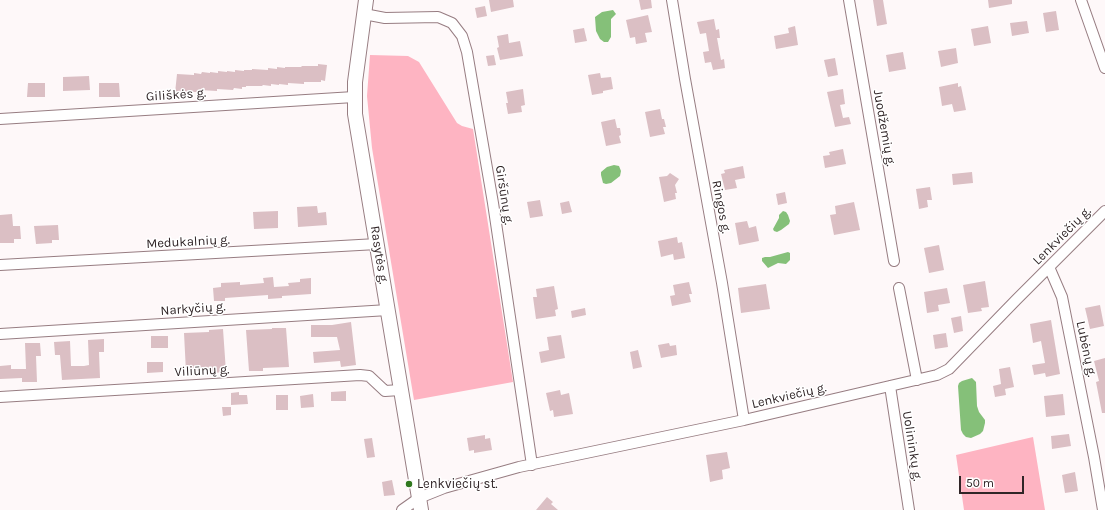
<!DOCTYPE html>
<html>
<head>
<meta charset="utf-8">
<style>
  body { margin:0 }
  #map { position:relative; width:1105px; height:510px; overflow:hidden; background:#fef8f9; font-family:Karla,sans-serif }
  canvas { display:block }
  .scale { position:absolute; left:959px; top:476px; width:65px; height:18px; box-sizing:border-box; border:2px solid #302527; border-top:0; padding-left:5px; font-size:12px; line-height:14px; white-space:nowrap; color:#302527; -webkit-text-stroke:3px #fff; paint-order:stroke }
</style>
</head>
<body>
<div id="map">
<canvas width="1105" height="510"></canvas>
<div class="scale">50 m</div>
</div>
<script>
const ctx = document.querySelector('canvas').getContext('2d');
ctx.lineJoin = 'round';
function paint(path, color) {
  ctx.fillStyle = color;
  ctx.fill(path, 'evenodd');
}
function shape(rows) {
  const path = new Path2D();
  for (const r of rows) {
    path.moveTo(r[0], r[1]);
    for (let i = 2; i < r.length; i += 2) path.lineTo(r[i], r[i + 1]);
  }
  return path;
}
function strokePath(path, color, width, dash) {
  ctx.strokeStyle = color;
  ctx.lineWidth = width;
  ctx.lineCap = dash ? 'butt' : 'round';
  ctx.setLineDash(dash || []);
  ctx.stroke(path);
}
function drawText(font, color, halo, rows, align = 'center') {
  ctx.font = font + ' Karla,sans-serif';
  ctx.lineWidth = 3;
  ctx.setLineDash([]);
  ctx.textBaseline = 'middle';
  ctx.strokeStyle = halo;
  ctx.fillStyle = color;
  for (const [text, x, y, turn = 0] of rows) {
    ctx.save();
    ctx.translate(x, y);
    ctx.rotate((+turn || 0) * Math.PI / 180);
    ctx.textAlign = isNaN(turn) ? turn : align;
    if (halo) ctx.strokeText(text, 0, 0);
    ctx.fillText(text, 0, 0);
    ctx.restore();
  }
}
paint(shape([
  [370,55,408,56,419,62,457,123,462,126,473,129,513,382,414,400,372,148,367,96],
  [1033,437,1045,510,964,510,956,455]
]), '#feb4c2');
paint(shape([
  [613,10,616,14,611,19,611,37,608,42,604,42,600,39,596,31,595,17,602,12],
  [614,165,619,166,621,171,620,176,611,183,606,184,603,183,601,175,601,172,607,167],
  [783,211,786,212,788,215,790,221,789,224,781,230,777,232,774,231,773,229,779,218,779,215],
  [788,252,790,253,790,260,786,264,778,263,768,268,762,261,762,258,765,257,770,257],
  [972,378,976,382,977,406,979,412,985,420,985,423,983,431,980,434,971,438,966,437,963,434,961,430,958,386,959,383,962,381]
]), '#85c079');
paint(shape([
  [489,0,513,0,514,7,491,12],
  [639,0,651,0,652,8,641,10],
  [873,0,883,0,887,24,877,26],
  [988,0,1012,0,1012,4,989,8],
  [485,6,487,16,477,18,475,8],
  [1056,11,1059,30,1046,32,1043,13],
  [648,15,652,32,645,33,647,42,636,44,635,37,630,38,626,20],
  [714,19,716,30,719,29,720,38,717,38,721,60,724,59,725,68,713,70,711,62,705,63,703,52,709,51,706,33,700,34,697,22],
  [1027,21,1029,33,1012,36,1010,23],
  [795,26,798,45,776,49,774,36,789,33,788,28],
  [988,26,991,43,974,46,971,29],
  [584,28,587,41,575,43,573,30],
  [508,34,509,43,520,41,523,56,500,60,497,48,499,47,497,36],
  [956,48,958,63,941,67,938,51],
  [903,52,906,69,889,72,886,55],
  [494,55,496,65,488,66,486,56],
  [835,58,838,75,828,77,824,60],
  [318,64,327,65,325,81,321,80,321,82,304,82,304,84,288,83,288,85,279,84,279,85,271,84,271,86,263,85,262,86,246,86,246,87,242,87,242,89,234,88,233,90,217,89,217,91,200,90,200,92,192,92,191,93,183,92,183,94,175,93,177,74,194,75,194,73,201,74,202,72,210,73,210,72,218,73,218,71,227,72,227,71,235,72,235,70,244,71,244,70,252,70,252,69,268,70,268,68,277,69,277,67,285,68,285,67,301,67,302,66,318,66],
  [600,73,601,78,611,77,613,89,603,91,603,93,592,95,588,75],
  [89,76,90,90,63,91,63,77],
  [28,83,45,83,45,97,27,97],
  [99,83,119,83,120,97,99,97],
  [958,83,958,87,961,86,966,110,954,112,952,104,942,106,939,87],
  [523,89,525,105,521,106,522,112,508,114,506,103,508,103,506,92],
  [843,89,845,104,840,105,843,118,849,117,851,124,835,127,827,92],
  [660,109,662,119,664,119,666,127,663,127,665,134,650,137,645,112],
  [615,119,617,128,620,128,621,135,619,136,621,143,606,146,601,122],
  [843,149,846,164,825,168,823,156,830,155,829,152],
  [743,166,745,178,735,180,737,188,725,190,721,174,725,173,724,170],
  [972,172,973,183,953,185,952,174],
  [670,173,679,179,675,185,677,193,675,193,676,199,664,202,659,177,667,176],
  [930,187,932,200,927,200,928,207,919,209,916,189],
  [785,192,787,203,778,205,776,194],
  [540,200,543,216,530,218,527,202],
  [569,201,572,212,562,214,560,203],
  [854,202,860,230,834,235,830,215,836,214,835,206],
  [317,206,318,213,326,212,327,225,298,227,297,207],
  [278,211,278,228,254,229,253,212],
  [12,214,13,226,20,226,21,239,14,239,14,243,0,243,0,215],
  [747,221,749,228,756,226,759,241,739,245,735,223],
  [58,225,59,240,52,240,52,243,36,244,34,226],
  [677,237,678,243,682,242,685,258,674,260,673,254,661,257,658,241],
  [939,245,944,270,929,273,924,248],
  [273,277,274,287,289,286,288,283,300,282,300,279,311,278,311,294,282,296,282,298,268,299,268,295,225,298,225,301,214,301,213,288,221,287,221,283,240,282,240,285,264,283,263,278],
  [985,281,989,307,981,308,982,311,968,313,963,285],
  [689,282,692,294,689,294,691,302,672,306,670,296,675,295,673,285],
  [766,284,770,309,741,313,738,288],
  [554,286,558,309,555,310,556,316,536,319,533,297,537,297,536,289],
  [947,288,950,303,938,305,939,311,927,313,924,292],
  [1100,305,1104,326,1090,329,1085,308],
  [585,308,586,315,572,318,571,311],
  [961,316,963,331,954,333,951,318],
  [1051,320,1060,374,1046,377,1045,373,1034,375,1032,365,1045,363,1041,341,1033,343,1030,324],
  [351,322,356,365,341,367,340,361,314,363,313,352,340,350,337,337,311,337,311,325,332,325],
  [272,328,286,328,289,367,263,368,263,371,249,371,246,330,272,329],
  [223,329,226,372,212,373,211,370,186,372,184,333,209,332,209,330],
  [946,333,948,347,935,349,933,335],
  [561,335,565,358,541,363,539,352,549,350,547,337],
  [151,336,168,336,168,348,151,348],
  [104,339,104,352,99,352,100,378,62,380,60,355,55,355,54,342,70,341,71,366,84,366,89,365,88,340],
  [25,343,40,343,41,356,36,356,37,382,22,382,22,378,0,379,0,366,11,365,11,369,26,369],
  [669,343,670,346,676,345,677,355,661,358,658,345],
  [638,350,642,367,633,369,630,352],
  [1105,358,1105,413,1102,413,1096,382,1099,381,1094,361],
  [147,362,163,362,163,372,147,373],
  [1010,367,1014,387,1005,389,1006,395,995,397,993,386,1001,384,999,369],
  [560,390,561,395,569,393,573,414,554,417,553,410,550,411,546,393],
  [346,391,346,401,331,401,331,392],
  [239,392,239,395,247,395,248,404,231,405,231,393],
  [313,394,314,407,301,408,300,396],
  [1063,394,1065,415,1046,417,1044,396],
  [276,395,288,395,288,410,276,410],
  [222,407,231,407,231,415,223,416],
  [1069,434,1071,446,1052,449,1051,436],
  [485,435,485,439,490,438,492,450,474,453,474,450,469,451,467,438],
  [372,438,375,457,367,458,364,439],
  [727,452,730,468,722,470,723,479,710,482,706,455],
  [1075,472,1078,491,1065,493,1062,475],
  [392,480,395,495,384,496,382,482],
  [547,497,553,502,551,504,558,510,536,510]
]), '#dbbfc4');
const minor = shape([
  [672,0,685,79,722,283,744,420],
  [849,0,894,261],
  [1081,0,1105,68],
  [364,14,385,18,438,17,452,23,462,36,467,52,493,203,532,465],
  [0,119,354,97],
  [0,265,377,244],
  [1049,267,1062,297,1094,457,1103,510],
  [899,288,917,380],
  [0,334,388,310],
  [890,386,909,510],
  [0,397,360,375,369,376,385,391,400,390],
  [402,510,419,498,444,488,519,467,744,420,937,375,949,369,1016,300,1105,211]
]);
const secondary = shape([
  [366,0,355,82,355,114,421,510]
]);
strokePath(minor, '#977d82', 12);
strokePath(secondary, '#977d82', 16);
strokePath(minor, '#fff', 10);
strokePath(secondary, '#fff', 14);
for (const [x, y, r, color] of [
  [409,484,4,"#2f781e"]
]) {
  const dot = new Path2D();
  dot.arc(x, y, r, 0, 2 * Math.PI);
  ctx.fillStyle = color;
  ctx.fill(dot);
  strokePath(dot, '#fff', 1.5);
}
drawText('13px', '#302527', '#fff', [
  ["Giliškės g.",176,95,-4],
  ["Juodžemių g.",884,128,80],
  ["Giršūnų g.",504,195,81],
  ["Ringos g.",721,207,79],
  ["Lenkviečių g.",1062,236,-45],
  ["Medukalnių g.",188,242,-3],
  ["Rasytės g.",379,255,81],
  ["Narkyčių g.",193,309,-4],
  ["Lubėnų g.",1086,349,78],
  ["Viliūnų g.",202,371,-3],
  ["Lenkviečių g.",789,396,-13],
  ["Uolininkų g.",912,446,81]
]);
drawText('13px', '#302527', '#fff', [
  ["Lenkviečių st.",417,484]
], 'left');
</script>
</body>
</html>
